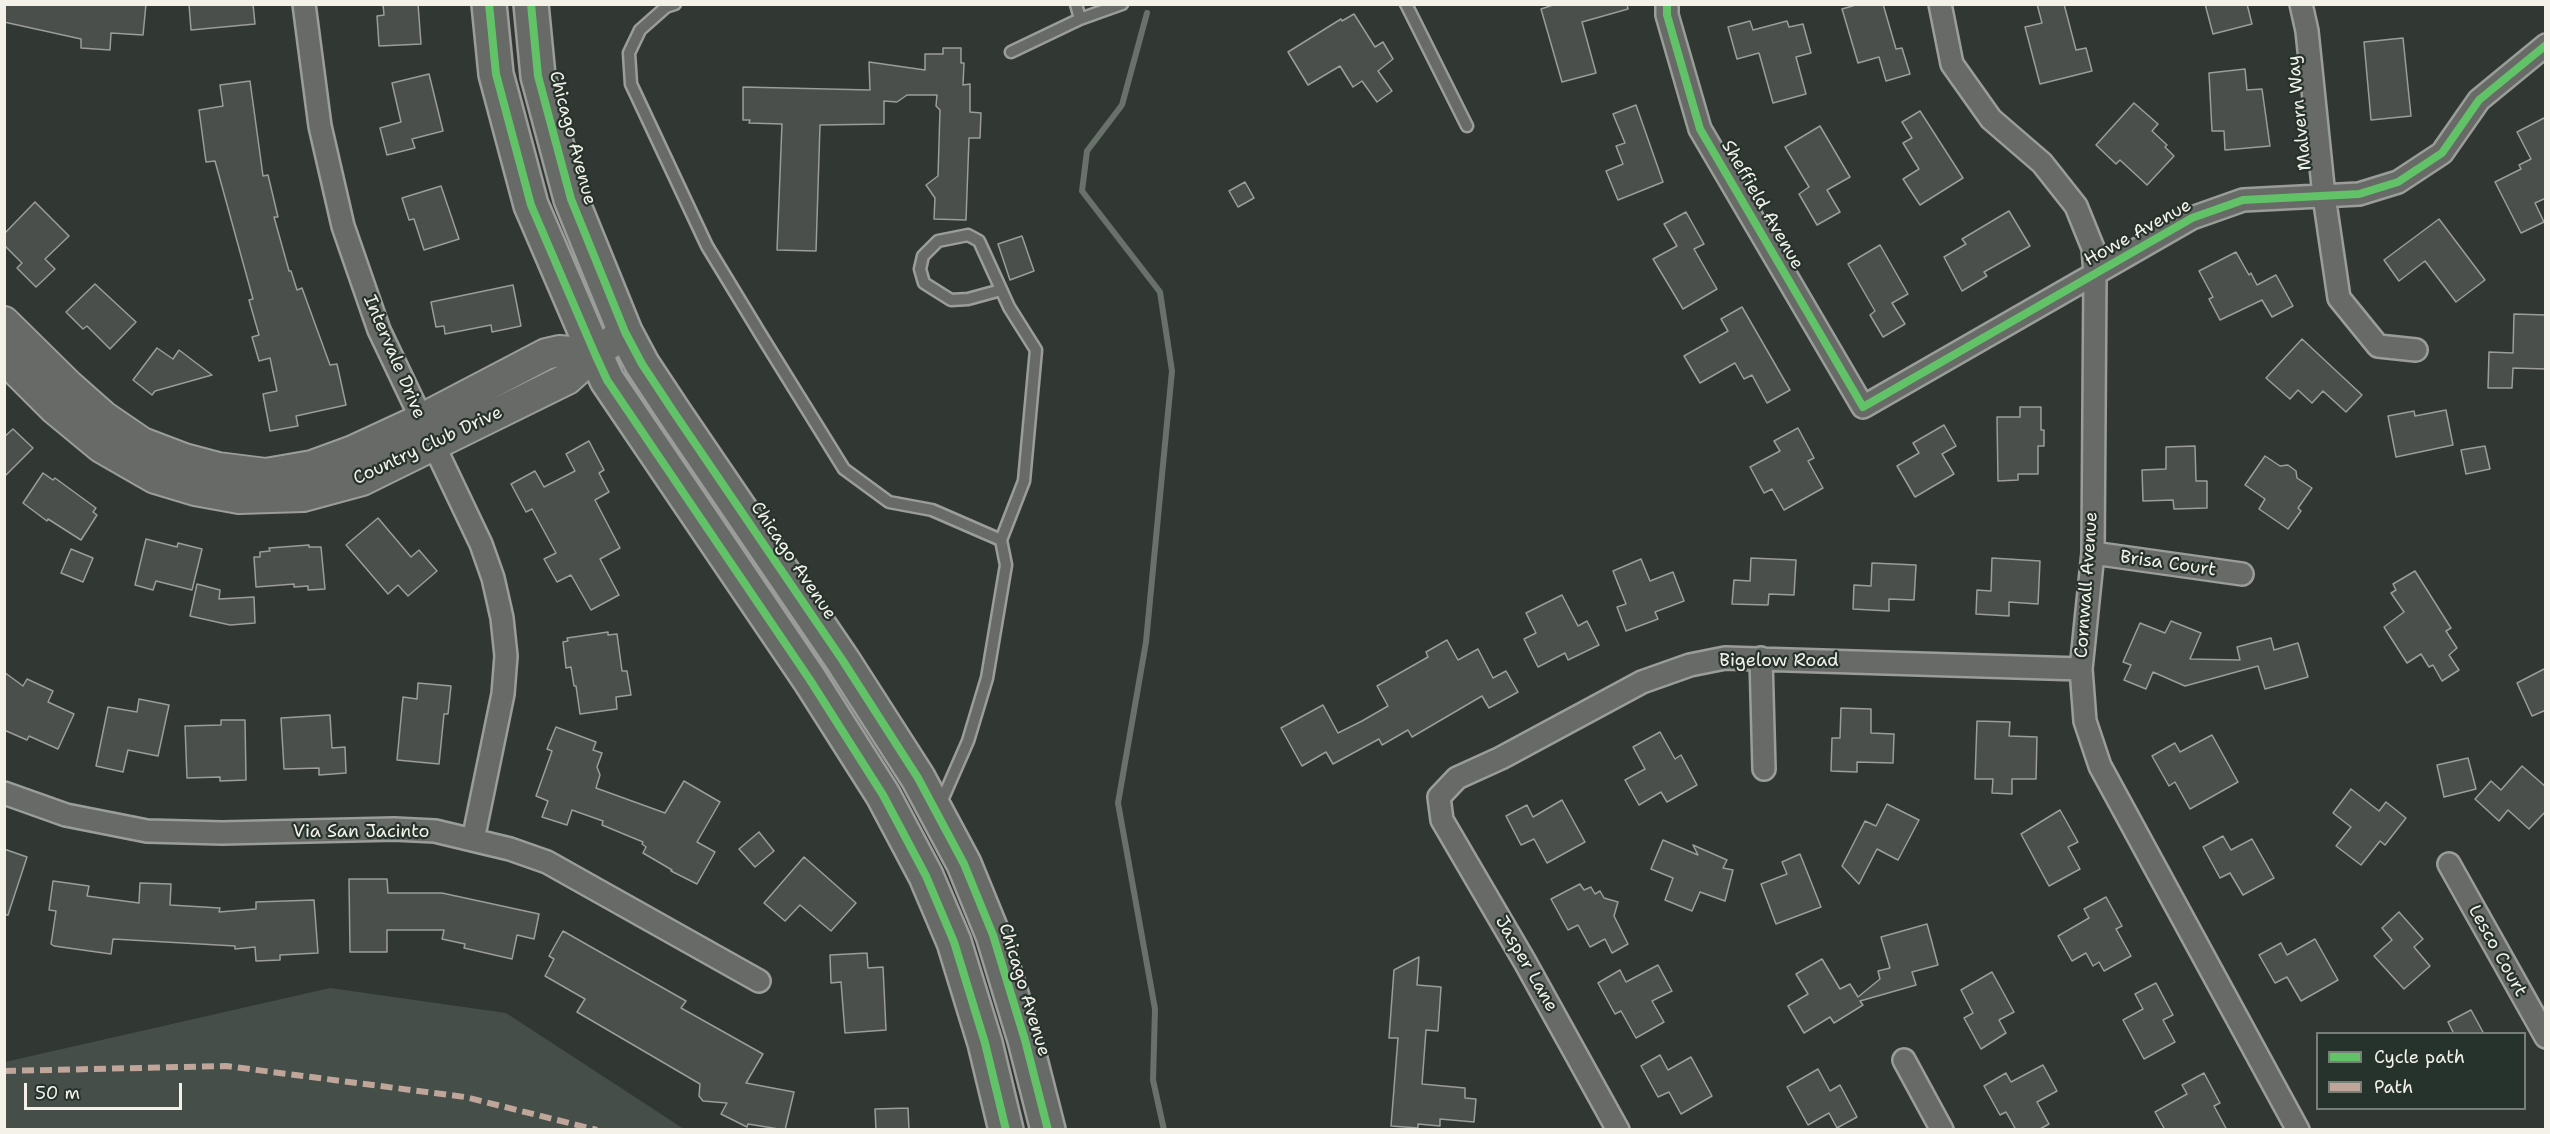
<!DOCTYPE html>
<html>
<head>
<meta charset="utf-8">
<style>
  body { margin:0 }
  #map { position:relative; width:2550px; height:1134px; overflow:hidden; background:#313834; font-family:"Shantell Sans",sans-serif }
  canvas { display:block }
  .frame { position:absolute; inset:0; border:6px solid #f4f1e8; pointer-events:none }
  .legend { position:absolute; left:2316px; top:1032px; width:210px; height:78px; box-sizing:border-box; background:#26332d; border:2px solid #787f78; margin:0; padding:8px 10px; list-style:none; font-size:18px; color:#f4f1e8 }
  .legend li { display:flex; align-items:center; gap:12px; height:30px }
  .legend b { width:30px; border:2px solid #787f78 }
  .scale { position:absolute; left:24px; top:1083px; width:158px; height:27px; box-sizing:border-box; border:3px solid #f4f1e8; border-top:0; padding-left:8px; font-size:18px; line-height:21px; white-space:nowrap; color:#f4f1e8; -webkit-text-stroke:4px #26332d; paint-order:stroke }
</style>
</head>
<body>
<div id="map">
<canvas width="2550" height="1134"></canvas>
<div class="frame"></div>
<ul class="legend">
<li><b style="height:8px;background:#61c268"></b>Cycle path</li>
<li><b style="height:8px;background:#c0a59a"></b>Path</li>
</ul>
<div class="scale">50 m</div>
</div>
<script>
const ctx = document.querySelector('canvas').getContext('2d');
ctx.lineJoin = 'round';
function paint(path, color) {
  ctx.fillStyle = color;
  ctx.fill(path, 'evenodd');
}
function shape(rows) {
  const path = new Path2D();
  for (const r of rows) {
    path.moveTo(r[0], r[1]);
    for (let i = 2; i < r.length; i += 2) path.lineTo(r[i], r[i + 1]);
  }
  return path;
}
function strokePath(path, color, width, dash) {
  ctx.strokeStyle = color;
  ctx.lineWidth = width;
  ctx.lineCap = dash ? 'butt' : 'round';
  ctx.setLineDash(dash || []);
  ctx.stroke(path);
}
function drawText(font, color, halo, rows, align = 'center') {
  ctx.font = font + ' "Shantell Sans",sans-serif';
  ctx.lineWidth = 4.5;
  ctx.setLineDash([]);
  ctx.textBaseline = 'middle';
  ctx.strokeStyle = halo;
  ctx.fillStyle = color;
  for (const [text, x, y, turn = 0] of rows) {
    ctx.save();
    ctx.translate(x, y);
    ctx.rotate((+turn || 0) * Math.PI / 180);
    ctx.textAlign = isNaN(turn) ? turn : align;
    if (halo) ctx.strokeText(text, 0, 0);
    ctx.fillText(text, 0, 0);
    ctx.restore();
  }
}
paint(shape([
  [330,988,506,1013,684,1129,5,1129,5,1062]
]), '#454e49');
strokePath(shape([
  [1147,13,1122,105,1087,151,1082,191,1160,292,1172,371,1146,642,1118,803,1155,1009,1153,1080,1164,1130]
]), '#69716b', 6);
const building = shape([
  [4,4,146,4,143,35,111,33,110,50,81,48,81,39,4,22,4,4],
  [189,4,253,4,255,24,191,30,189,4],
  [383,4,418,4,421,44,379,46,377,16,384,15,383,4],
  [1556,4,1627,4,1628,9,1582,22,1596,73,1562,82,1541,9,1556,4],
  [1859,4,1883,4,1896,49,1902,48,1910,74,1886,81,1879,57,1858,63,1842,9,1859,4],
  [2037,4,2064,4,2076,50,2086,48,2092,71,2040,84,2025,27,2042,23,2037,4],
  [2205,4,2247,4,2252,24,2213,34,2205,4],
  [1354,14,1375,47,1383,42,1393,59,1378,71,1392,91,1377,102,1362,81,1353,87,1340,66,1308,85,1288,52,1341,19,1342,21,1354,14],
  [1750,21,1753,30,1787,21,1789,27,1803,24,1811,53,1796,57,1806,94,1773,103,1759,53,1737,59,1728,27,1750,21],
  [2403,38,2411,116,2371,120,2364,42,2403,38],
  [943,48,961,48,961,63,964,63,963,85,970,84,970,112,981,113,980,138,969,138,966,220,934,219,935,198,926,185,938,176,940,110,936,106,937,95,907,95,897,102,884,101,884,124,820,125,816,251,777,250,782,124,749,123,750,120,743,120,743,87,870,90,869,62,925,70,925,54,943,54,943,48],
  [2245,69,2247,90,2262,89,2270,146,2225,150,2224,131,2212,131,2209,73,2245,69],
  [429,74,443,131,412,139,415,148,387,155,380,128,401,122,392,83,429,74],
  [250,81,263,176,268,175,278,217,274,217,289,271,291,271,297,290,302,288,330,365,337,364,346,405,296,416,298,426,270,431,263,394,277,391,270,358,259,361,252,337,259,335,249,300,253,299,215,161,206,162,199,110,223,106,220,85,250,81],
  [2134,103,2158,124,2152,131,2167,145,2165,147,2174,156,2147,185,2120,160,2116,164,2096,145,2134,103],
  [1636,105,1663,182,1618,200,1606,171,1623,164,1616,146,1625,143,1613,114,1636,105],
  [1920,111,1963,178,1920,205,1903,179,1919,169,1903,143,1912,138,1902,122,1920,111],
  [2546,117,2546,198,2535,203,2544,222,2521,233,2495,182,2521,169,2519,165,2531,159,2517,132,2546,117],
  [1820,126,1850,177,1827,190,1840,212,1817,225,1799,194,1809,187,1785,147,1820,126],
  [1245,182,1254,198,1238,207,1229,191,1245,182],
  [441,186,459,239,424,250,414,219,409,220,402,198,441,186],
  [35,202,69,236,45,259,55,269,36,287,17,268,22,263,4,245,4,234,35,202],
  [2009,211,2030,246,1984,272,1987,276,1962,291,1944,257,1966,244,1962,239,2009,211],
  [1686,212,1704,244,1694,249,1717,289,1683,309,1653,259,1677,246,1664,224,1686,212],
  [2439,219,2485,280,2456,302,2425,261,2399,281,2384,260,2439,219],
  [1022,236,1034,271,1010,280,998,244,1022,236],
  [1880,245,1908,294,1892,303,1905,324,1883,337,1870,315,1875,311,1848,264,1880,245],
  [2236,252,2249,275,2251,273,2257,285,2276,275,2293,306,2272,317,2262,300,2220,320,2209,299,2213,297,2199,271,2236,252],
  [95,284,136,322,110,349,87,326,83,329,66,312,95,284],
  [513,285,521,326,492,332,491,325,445,334,444,326,436,327,431,302,513,285],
  [1742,307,1790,390,1767,403,1752,375,1744,379,1735,363,1700,383,1684,356,1728,331,1721,319,1742,307],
  [2514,314,2546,315,2546,369,2513,368,2512,388,2488,388,2489,352,2513,353,2514,314],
  [2302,339,2362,395,2346,412,2323,391,2312,403,2298,390,2290,399,2266,378,2302,339],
  [157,348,173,359,179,350,212,375,155,391,152,395,133,380,157,348],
  [2020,407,2041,407,2041,430,2044,430,2044,446,2038,446,2038,474,2018,474,2018,480,1998,481,1997,417,2020,417,2020,407],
  [2446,410,2453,445,2396,457,2388,416,2414,411,2415,416,2446,410],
  [1944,425,1956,446,1942,454,1954,474,1915,497,1897,466,1919,453,1913,443,1944,425],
  [1798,428,1814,458,1808,461,1823,488,1784,510,1772,489,1764,493,1750,467,1780,451,1774,441,1798,428],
  [13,429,33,448,4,477,4,437,13,429],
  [589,441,604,470,599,473,609,492,595,500,620,548,600,559,619,595,591,610,571,575,557,582,544,559,556,553,532,509,526,512,511,484,535,471,544,487,575,471,566,454,589,441],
  [2195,446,2196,481,2207,481,2207,508,2174,509,2173,500,2143,501,2142,470,2166,469,2166,447,2195,446],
  [2485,446,2490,469,2466,474,2461,450,2485,446],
  [2265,456,2280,466,2288,465,2296,471,2297,478,2312,488,2298,508,2301,511,2288,529,2259,509,2265,499,2245,485,2265,456],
  [43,473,53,480,55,478,96,508,93,512,97,515,81,540,48,519,47,521,23,503,43,473],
  [378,518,411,557,419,550,437,571,408,596,398,585,388,594,346,545,378,518],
  [146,539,177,547,178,543,202,549,192,590,156,581,153,590,135,585,146,539],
  [309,545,309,547,321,547,325,589,308,590,308,586,294,587,294,584,256,587,254,557,260,557,260,552,270,551,269,548,309,545],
  [71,549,93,558,83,582,61,573,71,549],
  [1751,558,1796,560,1794,595,1769,594,1768,605,1732,604,1734,580,1750,581,1751,558],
  [1992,558,2040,561,2038,604,2009,602,2009,616,1976,614,1977,590,1991,591,1992,558],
  [1641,559,1650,581,1673,572,1684,601,1655,612,1658,619,1626,631,1617,607,1626,604,1613,571,1641,559],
  [1872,563,1916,565,1914,600,1889,599,1889,611,1853,609,1854,585,1871,586,1872,563],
  [2415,571,2451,628,2446,631,2457,648,2449,655,2459,670,2442,681,2433,665,2429,667,2421,654,2407,663,2384,627,2404,612,2391,593,2396,590,2393,584,2415,571],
  [197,584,220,590,219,599,254,597,255,623,230,625,190,616,197,584],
  [1562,595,1578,626,1587,621,1599,645,1568,660,1565,653,1538,667,1524,639,1536,633,1526,613,1562,595],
  [2171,621,2201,633,2190,659,2240,660,2237,647,2271,638,2274,650,2298,643,2308,677,2265,689,2258,666,2185,686,2153,672,2146,689,2124,680,2131,665,2123,662,2140,623,2165,633,2171,621],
  [608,632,608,635,617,634,622,671,627,671,631,695,616,697,617,709,580,714,576,686,574,686,571,667,566,668,563,642,568,641,567,638,608,632],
  [1447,640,1458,660,1478,649,1493,678,1506,671,1518,692,1489,708,1482,696,1412,737,1408,730,1382,745,1379,739,1333,764,1326,752,1302,766,1281,728,1323,705,1338,733,1362,721,1388,706,1377,686,1428,657,1426,652,1447,640],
  [2546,668,2546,710,2532,716,2517,683,2546,668],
  [4,672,23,686,27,679,53,691,48,702,74,714,58,749,29,736,27,740,4,730,4,672],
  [418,683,451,686,448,714,444,714,439,764,397,760,403,697,417,699,418,683],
  [139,699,169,705,158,756,128,750,123,772,96,766,108,707,137,712,139,699],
  [1841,708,1871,709,1871,733,1894,734,1893,763,1857,762,1857,772,1831,771,1832,738,1840,738,1841,708],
  [330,715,332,748,345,747,346,773,319,775,319,768,284,769,281,718,330,715],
  [221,720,245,720,246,780,220,781,220,777,187,778,185,726,221,725,221,720],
  [1977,721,2010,722,2009,736,2037,737,2036,779,2012,779,2012,794,1992,793,1993,779,1975,779,1977,721],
  [556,727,596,742,593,750,602,753,597,767,600,775,596,788,665,813,684,781,720,802,697,842,715,852,697,884,671,871,672,870,643,853,646,847,642,844,643,842,602,825,603,821,572,810,567,825,542,817,548,801,536,796,552,751,547,749,556,727],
  [1660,732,1675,759,1681,755,1697,785,1667,802,1661,792,1639,805,1625,780,1645,769,1633,747,1660,732],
  [2212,735,2238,782,2190,809,2175,782,2169,786,2152,756,2175,743,2180,752,2212,735],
  [2468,758,2476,789,2444,797,2437,765,2468,758],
  [2522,766,2546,787,2546,811,2529,829,2508,810,2499,821,2475,799,2491,781,2501,790,2522,766],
  [2351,789,2379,811,2386,802,2406,818,2385,845,2380,841,2361,865,2336,846,2351,827,2333,813,2351,789],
  [1562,800,1585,842,1547,863,1534,839,1521,845,1506,816,1527,805,1533,817,1562,800],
  [1887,804,1919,820,1898,860,1877,849,1859,884,1842,866,1865,821,1876,826,1887,804],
  [2060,810,2078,842,2068,847,2080,869,2049,886,2021,834,2060,810],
  [759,832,774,851,755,867,739,849,759,832],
  [2223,836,2231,850,2252,839,2274,878,2243,895,2230,873,2220,878,2203,847,2223,836],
  [1663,840,1698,855,1693,845,1727,860,1723,868,1733,870,1725,901,1700,892,1692,911,1665,900,1673,878,1651,869,1663,840],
  [4,849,27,857,8,915,4,915,4,849],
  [1800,854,1821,907,1776,924,1761,884,1787,874,1782,862,1800,854],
  [804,857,856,903,831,931,800,905,785,921,764,903,804,857],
  [349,879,387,879,388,893,442,893,539,914,534,939,517,935,512,959,464,948,465,944,442,939,444,930,387,930,387,952,350,952,349,879],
  [53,881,89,886,87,896,139,903,140,883,171,884,170,905,220,908,219,912,256,909,256,902,314,900,318,953,280,955,280,960,256,961,255,947,235,949,235,946,113,939,111,954,54,946,51,944,56,911,49,910,53,881],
  [1580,884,1584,890,1591,887,1595,894,1600,891,1604,898,1618,902,1614,916,1628,944,1612,953,1605,939,1590,947,1578,925,1568,930,1551,899,1580,884],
  [2106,897,2122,926,2116,929,2131,956,2104,971,2099,962,2093,966,2086,953,2072,961,2058,936,2089,918,2084,909,2106,897],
  [2399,912,2423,939,2414,947,2430,966,2404,989,2374,956,2392,940,2382,928,2399,912],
  [1927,924,1938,965,1912,972,1916,985,1860,1001,1863,1005,1834,1023,1830,1017,1804,1033,1788,1006,1808,994,1796,974,1822,959,1840,989,1850,984,1858,997,1880,979,1878,971,1890,968,1881,937,1927,924],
  [563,931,686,1001,681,1008,763,1054,746,1083,794,1092,785,1130,748,1124,747,1127,721,1114,727,1103,703,1101,699,1096,700,1084,577,1012,585,999,545,976,554,959,549,956,563,931],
  [2315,939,2338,980,2301,1001,2287,977,2275,983,2259,955,2281,943,2287,955,2315,939],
  [867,953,868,968,883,967,886,1030,845,1033,841,982,831,983,830,955,867,953],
  [1419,957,1417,985,1441,987,1438,1031,1426,1030,1422,1084,1465,1088,1465,1098,1476,1099,1474,1122,1440,1119,1440,1126,1418,1124,1418,1128,1391,1126,1398,1038,1389,1038,1394,970,1419,957],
  [1658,965,1672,991,1652,1001,1664,1022,1636,1038,1621,1011,1615,1014,1598,983,1620,970,1626,982,1658,965],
  [1992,972,2014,1012,1999,1020,2006,1033,1981,1049,1964,1018,1973,1013,1961,990,1992,972],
  [2156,983,2173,1015,2163,1020,2175,1042,2144,1059,2123,1020,2143,1009,2135,994,2156,983],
  [2471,1010,2484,1034,2454,1034,2448,1022,2471,1010],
  [1660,1055,1668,1070,1691,1057,1712,1096,1681,1114,1669,1092,1658,1097,1641,1066,1660,1055],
  [2043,1065,2057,1091,2037,1102,2049,1124,2038,1130,2016,1130,2006,1112,2000,1115,1984,1086,2006,1073,2011,1082,2043,1065],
  [1818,1069,1830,1091,1840,1085,1857,1117,1837,1128,1829,1113,1808,1125,1787,1087,1818,1069],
  [2204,1073,2220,1103,2214,1106,2227,1130,2165,1130,2155,1112,2187,1094,2182,1085,2204,1073],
  [908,1108,909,1130,876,1130,875,1109,908,1108]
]);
paint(building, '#4a4f4c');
strokePath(building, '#9a9d99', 1.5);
const lane = shape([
  [675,4,666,7,640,30,629,53,631,84,707,246,761,335,844,469,889,502,932,510,1001,540,1006,565,987,678,968,741,940,805],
  [1406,4,1467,126],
  [1080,19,1122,4],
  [1011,52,1080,19,1076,4],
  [1001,540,1024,481,1036,350,1009,307,995,276,979,241,968,235,938,241,923,256,920,269,924,283,951,300,968,299,1001,290]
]);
const street = shape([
  [304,4,320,126,343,226,379,330,481,544,493,578,502,618,506,656,503,694,473,840],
  [1667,4,1667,15,1700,129,1863,407,2192,218,2243,200,2359,194,2398,182,2442,153,2479,100,2546,45],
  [1940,4,1952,64,1991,119,2042,163,2076,206,2093,248,2095,274,2093,553,2081,669,2085,721,2100,766,2298,1130],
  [2301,4,2307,31,2324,196,2339,298,2378,346,2416,350],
  [2093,553,2242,574],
  [1761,658,1764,769],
  [4,793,66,815,147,831,222,833,394,829,435,831,510,849,547,862,759,981],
  [2449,864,2546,1037],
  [1904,1060,1942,1130],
  [1618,1130,1525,962,1442,820,1439,797,1457,778,1501,758,1642,682,1690,665,1725,658,2081,669]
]);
const secondary = shape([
  [4,322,69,386,104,417,142,443,184,459,218,468,266,474,312,466,353,451,420,420,546,354,559,351,595,354],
  [4,358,55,409,101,447,155,478,195,490,239,498,303,496,362,480,567,379,595,354,625,332]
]);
const primary = shape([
  [489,4,496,74,531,205,595,354,607,380,810,680,883,795,926,876,954,942,985,1043,1006,1130],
  [531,4,538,76,571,199,625,332,642,364,675,414,843,661,918,778,964,864,993,935,1025,1040,1048,1130]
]);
strokePath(lane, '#9a9d99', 15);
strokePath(street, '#9a9d99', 26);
strokePath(secondary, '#9a9d99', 34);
strokePath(primary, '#9a9d99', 38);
strokePath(lane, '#676a66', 10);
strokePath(street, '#676a66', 21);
strokePath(secondary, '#676a66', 30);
strokePath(primary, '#676a66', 33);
strokePath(shape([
  [4,1071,226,1066,465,1097,597,1130]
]), '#c0a59a', 6, [12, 6]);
strokePath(shape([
  [489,4,496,74,531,205,595,354,607,380,810,680,883,795,926,876,954,942,985,1043,1006,1130],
  [531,4,538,76,571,199,625,332,642,364,675,414,843,661,918,778,964,864,993,935,1025,1040,1048,1130],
  [1667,4,1667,15,1700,129,1863,407,2192,218,2243,200,2359,194,2398,182,2442,153,2479,100,2546,45]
]), '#61c268', 8);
drawText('18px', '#f4f1e8', '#26332d', [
  ["Malvern Way",2300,113,-96],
  ["Chicago Avenue",572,138,75],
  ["Sheffield Avenue",1762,205,60],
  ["Howe Avenue",2138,233,-29],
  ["Intervale Drive",394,357,67],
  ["Country Club Drive",428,446,-25],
  ["Chicago Avenue",793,561,56],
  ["Brisa Court",2168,564,8],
  ["Cornwall Avenue",2087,585,-86],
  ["Bigelow Road",1779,661],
  ["Via San Jacinto",361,832],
  ["Lesco Court",2497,951,61],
  ["Jasper Lane",1526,964,60],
  ["Chicago Avenue",1024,990,73]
]);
</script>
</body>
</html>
